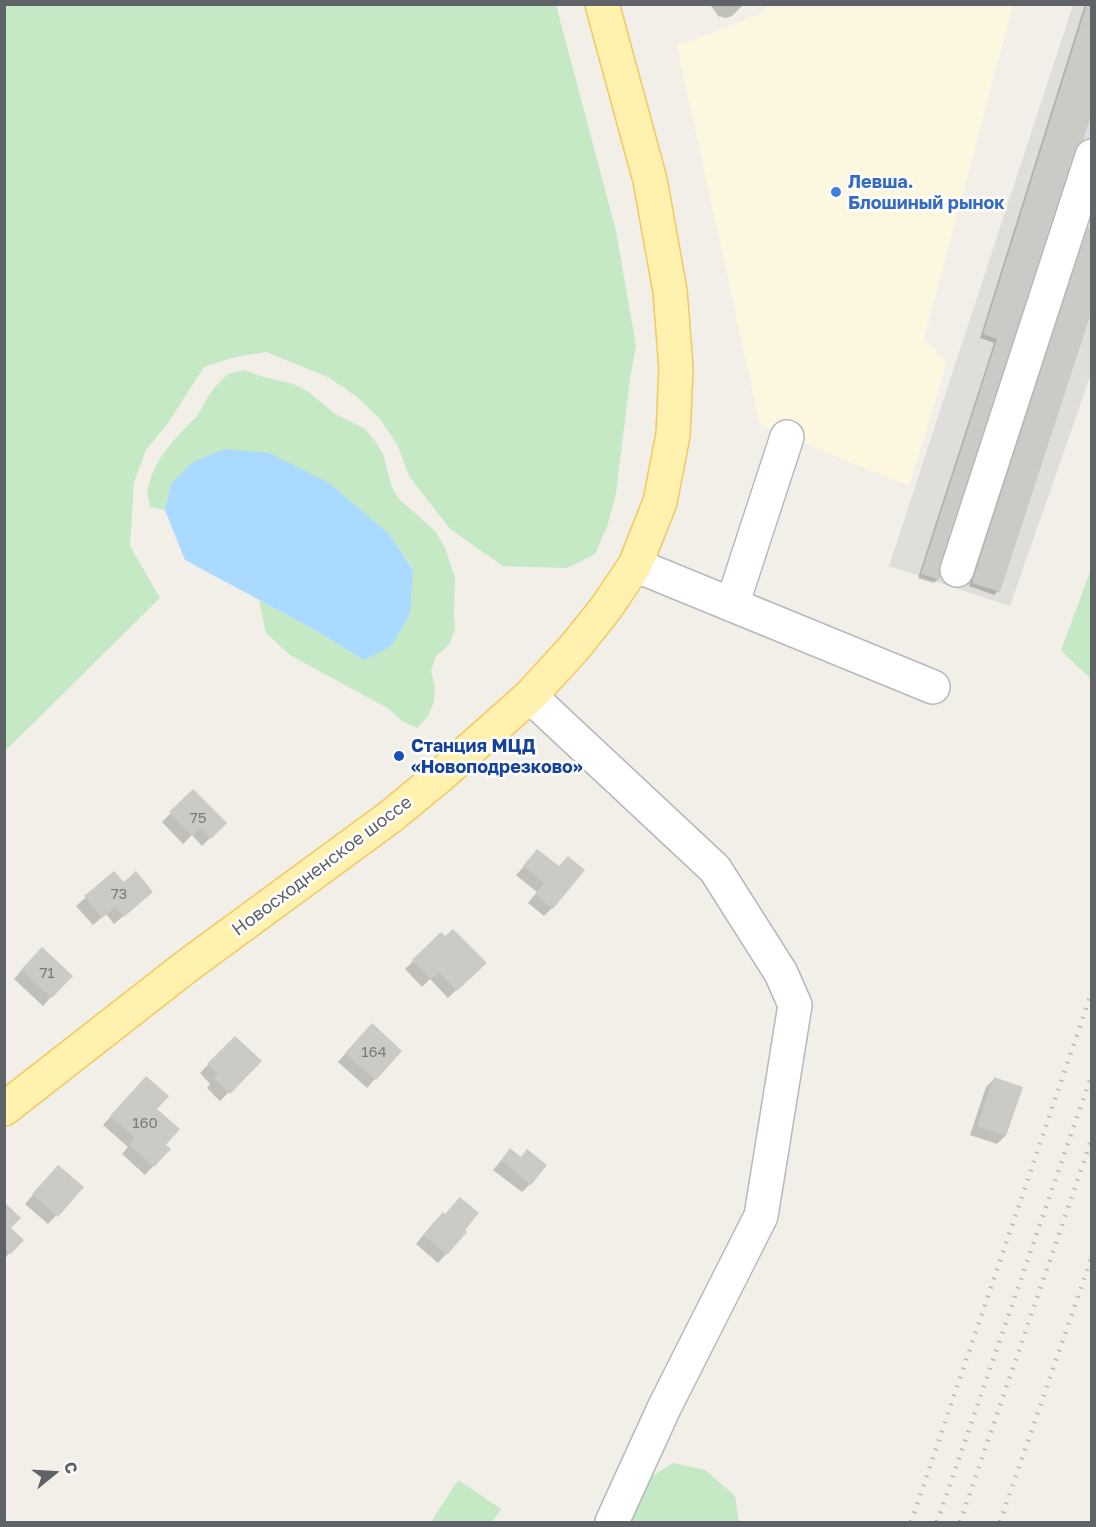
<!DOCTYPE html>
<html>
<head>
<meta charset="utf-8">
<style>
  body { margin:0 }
  #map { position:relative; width:1096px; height:1527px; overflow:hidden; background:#f1efe8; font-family:"Golos Text",sans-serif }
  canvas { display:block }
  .frame { position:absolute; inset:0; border:6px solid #5f6368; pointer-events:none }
  .north { position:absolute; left:24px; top:1443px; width:60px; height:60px; -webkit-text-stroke:4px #fff; paint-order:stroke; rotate:72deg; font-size:16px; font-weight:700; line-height:24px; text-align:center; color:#5f6368 }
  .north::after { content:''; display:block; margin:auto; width:21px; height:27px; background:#5f6368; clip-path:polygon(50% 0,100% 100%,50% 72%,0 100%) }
</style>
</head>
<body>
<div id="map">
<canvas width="1096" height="1527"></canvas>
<div class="frame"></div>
<div class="north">С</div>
</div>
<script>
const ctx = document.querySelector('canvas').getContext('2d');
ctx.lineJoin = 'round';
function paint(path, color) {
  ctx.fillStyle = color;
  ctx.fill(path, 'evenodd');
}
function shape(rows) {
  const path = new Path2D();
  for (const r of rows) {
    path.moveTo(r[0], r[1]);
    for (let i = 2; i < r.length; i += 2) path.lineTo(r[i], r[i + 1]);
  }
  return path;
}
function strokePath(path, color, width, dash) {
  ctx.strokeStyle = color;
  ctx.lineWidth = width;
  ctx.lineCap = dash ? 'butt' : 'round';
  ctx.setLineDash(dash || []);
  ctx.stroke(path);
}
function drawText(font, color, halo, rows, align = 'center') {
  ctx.font = font + ' "Golos Text",sans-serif';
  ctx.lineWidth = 5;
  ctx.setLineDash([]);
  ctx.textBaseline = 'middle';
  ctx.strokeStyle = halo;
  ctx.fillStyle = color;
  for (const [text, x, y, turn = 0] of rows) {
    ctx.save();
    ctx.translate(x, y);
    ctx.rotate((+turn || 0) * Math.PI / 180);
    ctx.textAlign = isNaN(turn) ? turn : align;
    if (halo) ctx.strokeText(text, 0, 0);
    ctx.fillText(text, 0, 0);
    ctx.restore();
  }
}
paint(shape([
  [766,5,1013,5,924,339,947,363,909,486,760,425,677,46,763,13]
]), '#fef7e0');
paint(shape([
  [1073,5,1091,5,1091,374,1010,606,889,566]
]), '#e0deda');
paint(shape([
  [4,5,556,5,616,231,636,346,630,379,616,493,608,524,595,554,567,568,503,566,450,529,409,476,398,446,380,419,356,396,328,377,266,352,235,357,204,367,168,423,146,450,134,482,130,546,160,598,5,751],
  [245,370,260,376,293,384,309,392,335,414,365,429,375,441,383,454,391,485,399,499,435,531,445,548,455,578,454,613,455,629,449,645,436,656,431,671,435,686,434,702,428,716,417,728,402,721,389,709,290,655,266,633,259,600,317,631,364,660,409,614,413,569,390,535,171,484,165,510,150,507,147,491,152,474,161,457,172,442,198,415,206,400,216,386,228,374],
  [1091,569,1092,679,1091,679,1061,651],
  [673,1463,705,1470,735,1496,739,1522,623,1522,645,1481],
  [458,1480,501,1509,492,1522,431,1522]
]), '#c5e8c5');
paint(shape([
  [225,449,269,453,329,483,390,535,413,570,410,614,391,646,364,660,317,631,185,560,165,510,171,484,193,462]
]), '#aadaff');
paint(shape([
  [710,4,744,4,732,16,726,18,718,16],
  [1085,4,1092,4,938,579,934,583,918,578,994,343,980,338],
  [1088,230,998,591,994,595,969,586,1084,234],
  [193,791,225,823,202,846,192,835,183,844,162,822],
  [538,851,552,908,544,916,528,903,537,892,516,875],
  [114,873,123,884,143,900,114,924,106,914,93,925,76,906],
  [441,934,484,963,448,998,430,979,422,987,405,969],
  [33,957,51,997,43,1006,14,979],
  [364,1033,375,1079,367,1088,338,1062],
  [235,1038,259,1061,220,1101,207,1088,210,1084,200,1073],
  [994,1079,1005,1136,997,1144,970,1135,986,1087],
  [138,1086,155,1109,164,1145,153,1166,145,1175,122,1154,128,1147,103,1125],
  [510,1150,530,1184,522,1192,493,1170],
  [50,1175,82,1188,48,1224,25,1204],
  [4,1204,9,1228,22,1240,4,1259],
  [434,1222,463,1230,465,1233,438,1263,416,1244]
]), '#0003');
paint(shape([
  [1087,4,1092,4,1092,113,939,580,921,574,997,339,983,334],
  [1087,228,1092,229,1092,310,1000,592,972,583],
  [193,789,227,823,211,839,201,828,192,836,169,812],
  [537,849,559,866,568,856,585,870,553,909,535,894,544,883,523,866],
  [114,871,124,882,136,871,153,892,124,917,115,907,102,918,84,896],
  [453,929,487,963,457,991,439,972,431,979,412,960,441,932,445,936],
  [42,947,73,976,52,998,21,970],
  [372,1023,402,1051,376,1080,345,1053],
  [235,1036,262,1061,230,1094,214,1078,218,1074,207,1064],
  [146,1076,169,1096,157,1109,180,1129,166,1145,171,1149,154,1167,129,1145,135,1138,110,1116],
  [994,1077,1023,1087,1006,1136,977,1126],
  [510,1148,521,1157,527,1149,547,1165,531,1185,501,1160],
  [58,1165,84,1187,58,1217,32,1194],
  [460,1197,479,1213,465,1230,467,1232,447,1255,423,1235,443,1212,445,1214],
  [4,1202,21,1218,11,1228,24,1240,11,1254,4,1248]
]), '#cccac5');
const minor = shape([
  [635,565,933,687],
  [957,570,1092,156],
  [732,605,787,437],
  [530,696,715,869,781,973,795,1005,761,1216,664,1408,612,1522]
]);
const major = shape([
  [4,1109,187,966,390,817,441,775,530,696,574,648,606,608,635,565,660,502,673,435,676,368,670,291,650,180,602,4]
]);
strokePath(minor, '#b5b8bc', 36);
strokePath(major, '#f2c960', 36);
strokePath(minor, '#fff', 33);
strokePath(major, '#fff2af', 33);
strokePath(shape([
  [911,1522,1092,991],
  [937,1522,1092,1074],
  [960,1522,1092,1138],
  [1000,1522,1092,1256]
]), '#b6b7b8', 4.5, [1.5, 8]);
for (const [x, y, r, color] of [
  [836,192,6,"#3f7fe0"],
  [399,756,6,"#1a4fb4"]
]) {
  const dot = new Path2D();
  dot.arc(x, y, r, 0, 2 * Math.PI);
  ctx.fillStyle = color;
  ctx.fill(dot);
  strokePath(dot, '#fff', 2);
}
drawText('15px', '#7a7d7f', null, [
  ["75",198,818],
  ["73",119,894],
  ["71",47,973],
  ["164",374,1052],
  ["160",145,1123]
]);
drawText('bold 18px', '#366cbe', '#fff', [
  ["Левша.",848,182],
  ["Блошиный рынок",848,203]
], 'left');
drawText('bold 18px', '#164399', '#fff', [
  ["Станция МЦД",411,746],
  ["«Новоподрезково»",411,767]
], 'left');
drawText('18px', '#5f6368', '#fff', [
  ["Новосходненское шоссе",322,866,-37]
]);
</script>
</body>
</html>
